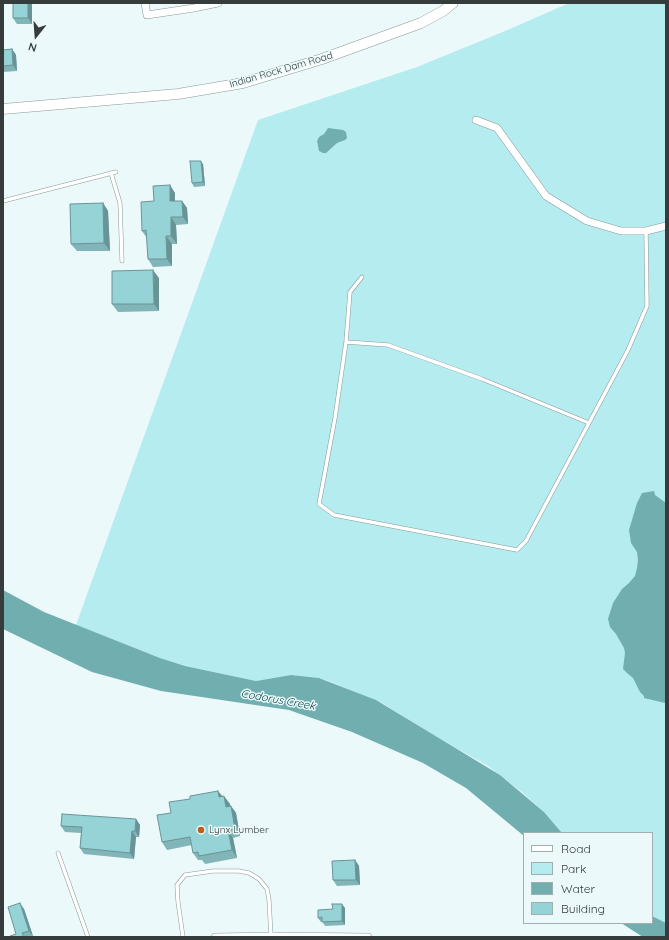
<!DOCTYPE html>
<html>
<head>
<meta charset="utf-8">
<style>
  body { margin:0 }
  #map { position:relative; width:669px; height:940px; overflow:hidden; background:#ebf9fa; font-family:Quicksand,sans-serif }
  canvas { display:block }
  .frame { position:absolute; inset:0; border:4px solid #363c3c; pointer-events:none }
  .legend { position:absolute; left:523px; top:832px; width:130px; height:92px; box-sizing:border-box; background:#ebf9fa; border:1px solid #a3adae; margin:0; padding:5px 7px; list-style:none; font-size:12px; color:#363c3c }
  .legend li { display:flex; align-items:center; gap:8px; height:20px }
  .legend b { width:20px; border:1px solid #a3adae }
  .north { position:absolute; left:16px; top:16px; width:40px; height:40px; -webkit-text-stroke:3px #ebf9fa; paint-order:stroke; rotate:197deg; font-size:11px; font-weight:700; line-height:16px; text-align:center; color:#363c3c }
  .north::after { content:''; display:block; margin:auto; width:14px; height:18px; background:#363c3c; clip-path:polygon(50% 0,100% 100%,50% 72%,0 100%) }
</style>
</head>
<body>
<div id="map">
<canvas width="669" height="940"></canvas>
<div class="frame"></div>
<ul class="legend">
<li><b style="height:5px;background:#fff"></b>Road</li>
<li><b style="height:11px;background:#b5ecef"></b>Park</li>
<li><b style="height:11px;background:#71aeb0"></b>Water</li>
<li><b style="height:11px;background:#96d3d6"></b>Building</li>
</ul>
<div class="north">N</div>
</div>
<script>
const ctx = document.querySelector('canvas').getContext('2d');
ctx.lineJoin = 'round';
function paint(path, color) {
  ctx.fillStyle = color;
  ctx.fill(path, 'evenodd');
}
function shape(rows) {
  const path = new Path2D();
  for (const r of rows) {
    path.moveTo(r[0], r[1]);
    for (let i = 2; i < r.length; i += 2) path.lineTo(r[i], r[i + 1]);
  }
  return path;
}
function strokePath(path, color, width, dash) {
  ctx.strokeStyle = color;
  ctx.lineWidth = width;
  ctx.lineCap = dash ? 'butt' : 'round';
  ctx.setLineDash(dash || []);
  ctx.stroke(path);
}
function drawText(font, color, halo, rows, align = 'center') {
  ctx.font = font + ' Quicksand,sans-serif';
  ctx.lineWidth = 3;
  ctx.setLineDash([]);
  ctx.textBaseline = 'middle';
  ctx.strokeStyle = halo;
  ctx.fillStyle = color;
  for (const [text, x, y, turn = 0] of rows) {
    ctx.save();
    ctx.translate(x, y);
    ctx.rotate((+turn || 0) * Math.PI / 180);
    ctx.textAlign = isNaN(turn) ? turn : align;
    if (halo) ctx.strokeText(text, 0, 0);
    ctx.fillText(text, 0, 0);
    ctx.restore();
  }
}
paint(shape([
  [569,3,666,3,666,923,652,916,652,833,562,833,544,812,523,793,488,766,435,736,382,703,326,680,319,678,291,675,256,681,185,666,160,658,76,625,258,120,417,67,510,29]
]), '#b5ecef');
paint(shape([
  [328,128,343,130,346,132,347,138,345,140,337,143,326,153,323,153,319,151,317,141,319,137,324,134],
  [654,491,655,495,666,503,666,703,665,703,644,698,644,696,640,692,633,678,627,673,623,669,625,653,624,648,616,634,610,627,608,619,613,603,622,589,629,583,635,576,637,568,638,560,637,552,631,543,629,530,637,503,642,493],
  [3,590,44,612,160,658,185,666,256,681,291,675,319,678,376,700,500,775,544,812,562,833,524,833,524,836,466,788,423,763,352,732,289,710,161,691,92,672,3,629],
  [652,916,666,923,666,937,643,937,621,923,652,923]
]), '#71aeb0');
const lane = shape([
  [111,173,120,203,122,261],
  [3,201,116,172],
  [362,277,350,292,346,342,335,418,319,504,334,515,517,550,526,541,628,350,647,306,646,231],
  [346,342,388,345,482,379,589,423],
  [58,853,88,937],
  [183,937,178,902,177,885,185,875,213,871,239,871,249,873,259,879,267,889,269,900,271,936]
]);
const street = shape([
  [145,3,147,15,194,8,218,3],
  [476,120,497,128,546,196,587,221,621,231,646,231,666,226],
  [215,937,271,936,368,937]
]);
const secondary = shape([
  [3,109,178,94,243,83,322,59,421,23,443,11,453,3]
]);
strokePath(lane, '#8b9898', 4.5);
strokePath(street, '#8b9898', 8);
strokePath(secondary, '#8b9898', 11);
strokePath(lane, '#fff', 3.5);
strokePath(street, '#fff', 7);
strokePath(secondary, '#fff', 10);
paint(shape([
  [13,3,32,3,32,24,17,24,13,18],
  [12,49,16,55,17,71,3,72,3,50],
  [203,164,205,186,194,187,192,183],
  [175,193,175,201,182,201,187,208,188,224,176,225,177,244,172,244,172,266,153,267,148,259,147,238,142,231,154,201],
  [103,203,108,211,110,251,77,251,71,244],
  [159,278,159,311,118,312,112,304],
  [223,796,230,804,230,806,231,806,236,813,240,836,233,838,237,858,205,864,202,860,198,860,193,853,192,845,167,850,162,842],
  [136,819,140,825,139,837,136,837,134,859,84,854,80,848,81,833,65,832,61,826],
  [355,860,359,866,360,885,337,886,333,880],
  [345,908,345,925,325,926,322,921,321,922,318,918],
  [24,909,33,936,30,937,11,937,16,934]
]), '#81b5b8');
paint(shape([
  [28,3,32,3,32,24,28,18],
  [12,49,16,55,17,71,13,65],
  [201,161,203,164,205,186,203,182],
  [170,185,175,193,175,209,170,201],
  [182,201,187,208,188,224,183,217],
  [103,203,108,211,110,251,104,243],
  [171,217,176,225,177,244,171,236],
  [166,236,172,244,172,266,167,259],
  [153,270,159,278,159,311,154,304],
  [218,791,224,798,219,797],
  [224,796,230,804,232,814,226,807],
  [231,806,236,813,240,836,235,829],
  [136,819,140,825,139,837,135,831],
  [228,830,233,838,237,858,232,850],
  [132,831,136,837,134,859,130,853],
  [355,860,359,866,360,885,356,880],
  [20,903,24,909,33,936,29,931],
  [342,904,345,908,345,925,342,921]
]), '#699496');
const building = shape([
  [13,3,28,3,28,18,13,18,13,3],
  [12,49,13,65,3,66,3,50,12,49],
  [190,161,201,161,203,182,192,183,190,161],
  [170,185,170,201,182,201,183,217,171,217,171,236,166,236,167,259,148,259,146,230,142,231,141,202,154,201,153,186,170,185],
  [103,203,104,243,71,244,70,204,103,203],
  [153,270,154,304,112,304,112,271,153,270],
  [218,791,219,797,224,796,226,807,231,806,235,829,228,830,232,850,199,856,198,852,193,853,190,837,162,842,157,815,171,813,169,802,190,799,190,796,218,791],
  [62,814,136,819,135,831,132,831,130,853,80,848,82,827,61,826,62,814],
  [355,860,356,880,333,880,332,861,355,860],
  [20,903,29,931,22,933,24,937,11,937,10,936,16,934,8,907,20,903],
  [332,904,342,904,342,921,322,922,322,917,318,918,318,910,333,909,332,904]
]);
paint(building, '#96d3d6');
strokePath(building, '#699496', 1);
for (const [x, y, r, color] of [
  [201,830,4,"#bd5d1b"]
]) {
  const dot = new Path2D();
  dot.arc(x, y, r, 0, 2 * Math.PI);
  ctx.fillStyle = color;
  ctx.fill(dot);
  strokePath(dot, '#ebf9fa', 1.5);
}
drawText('10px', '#363c3c', '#ebf9fa', [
  ["Indian Rock Dam Road",281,70,-16]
]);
drawText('10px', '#363c3c', '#ebf9fa', [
  ["Lynx Lumber",209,830]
], 'left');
drawText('italic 11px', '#0a4446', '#ebf9fa', [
  ["Codorus Creek",278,700,10]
]);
</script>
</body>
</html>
